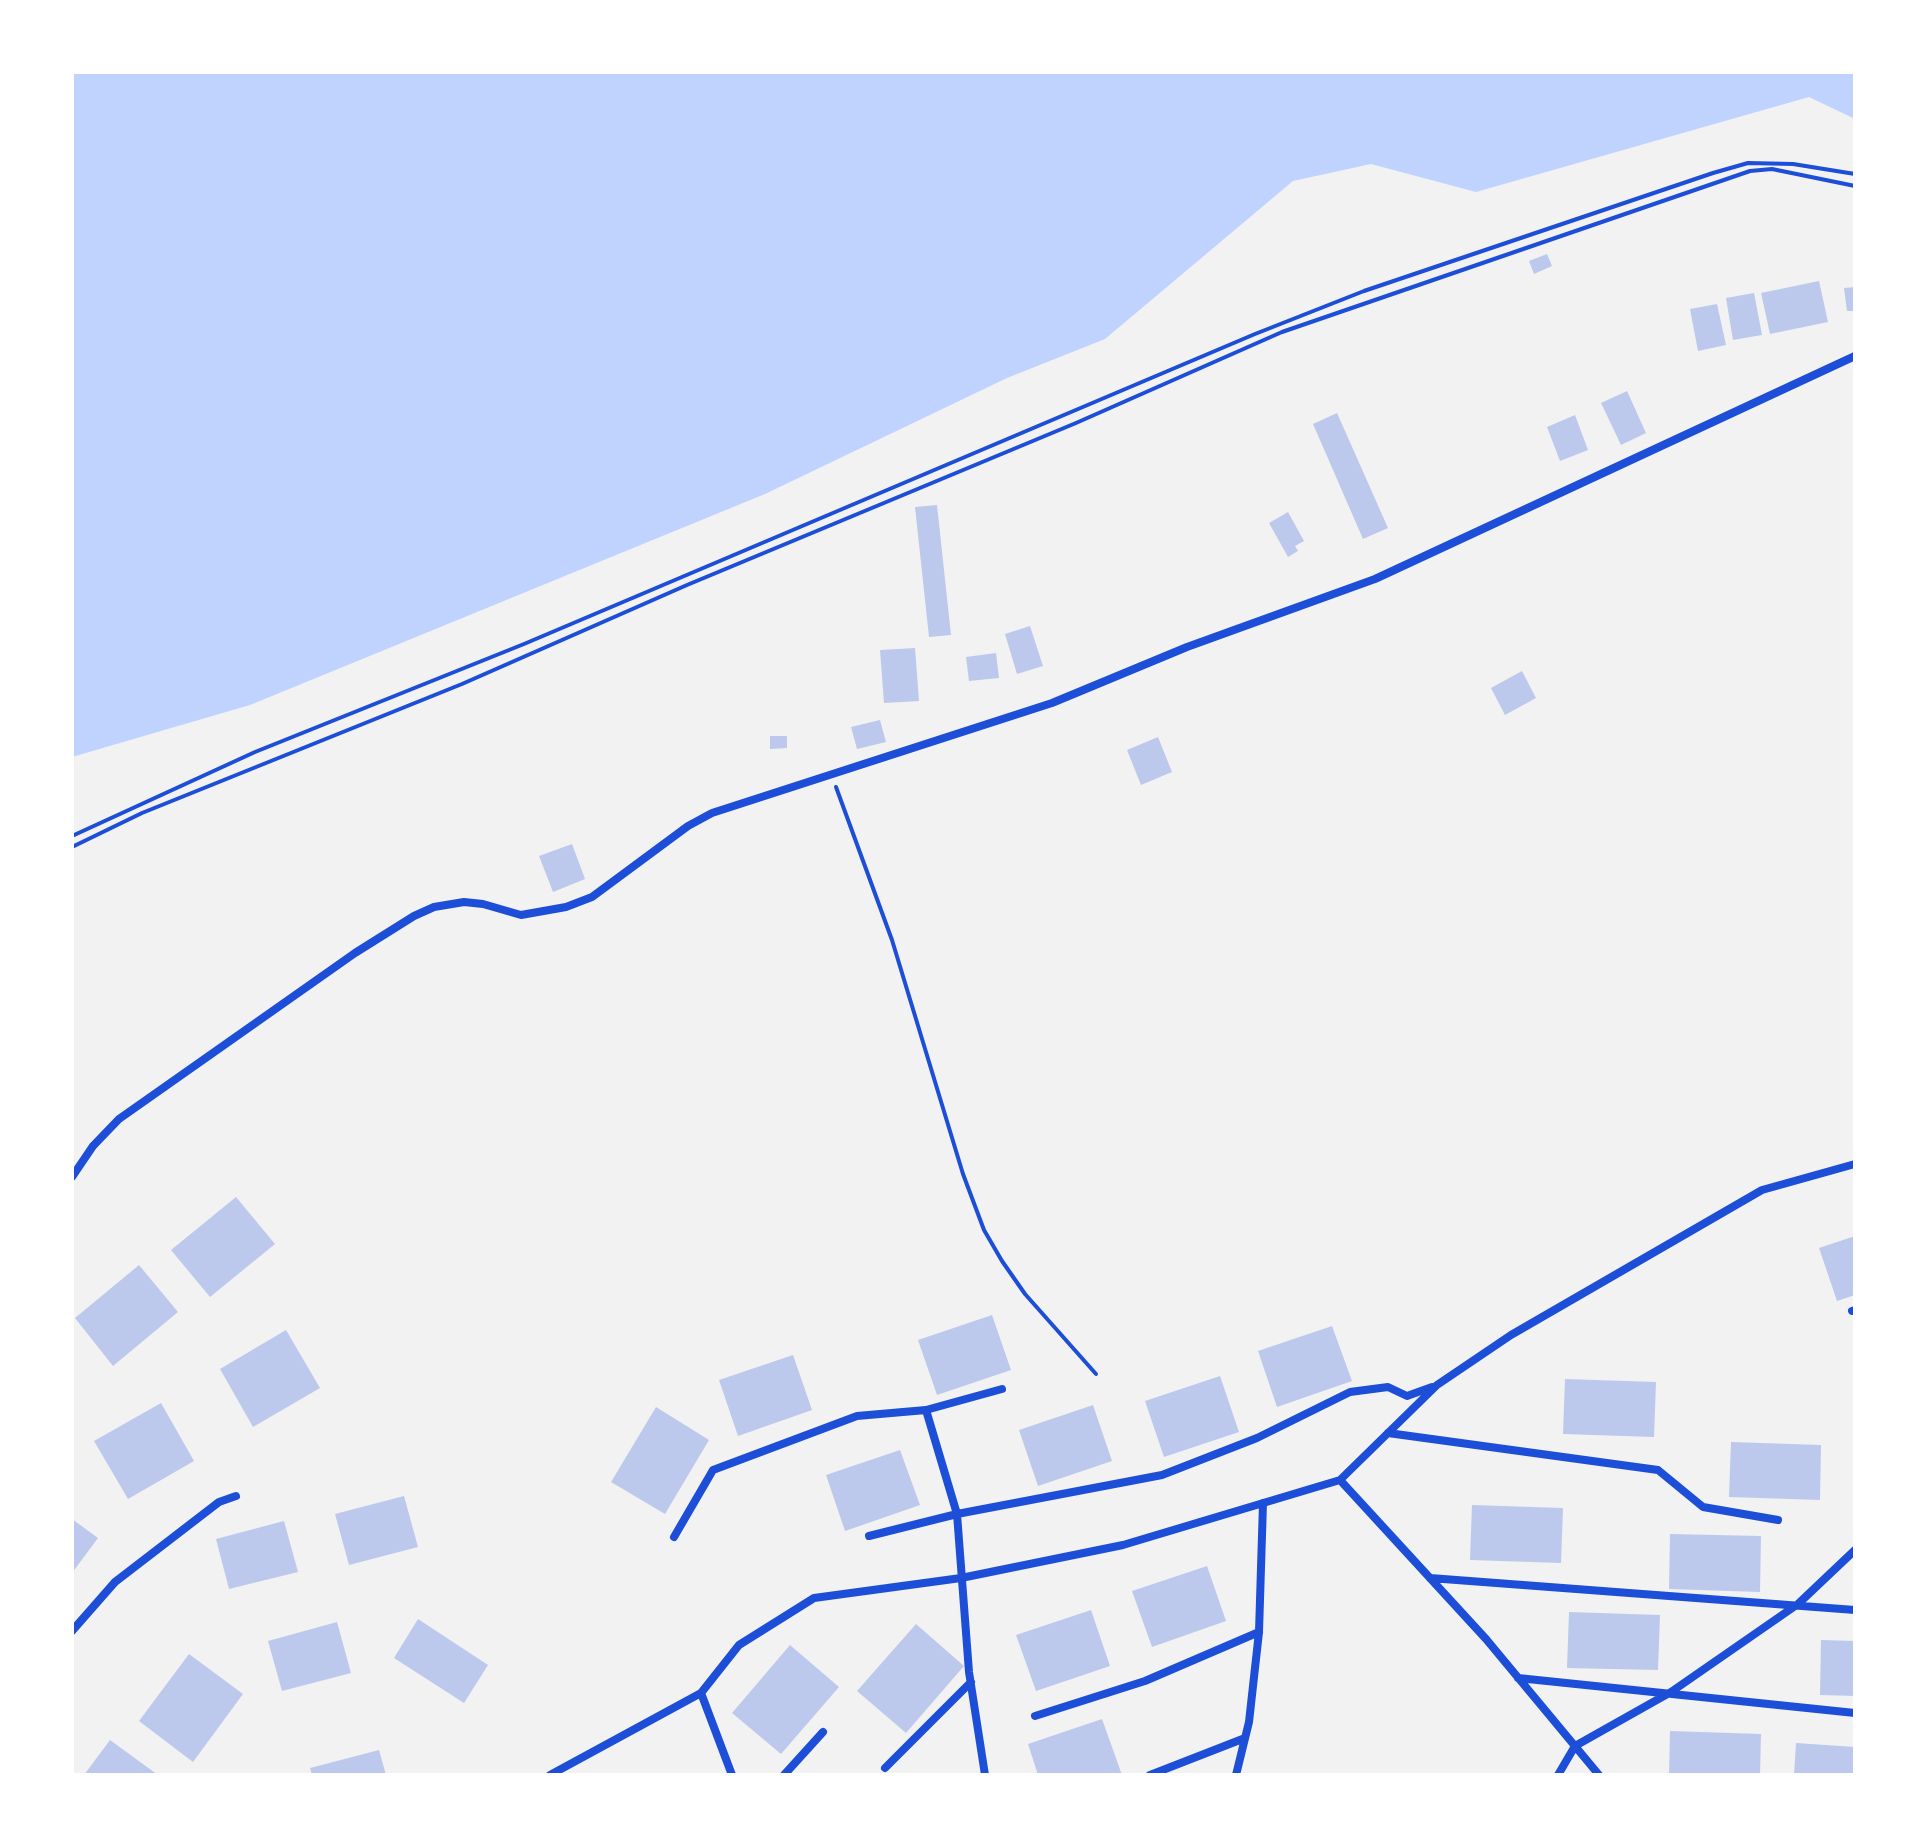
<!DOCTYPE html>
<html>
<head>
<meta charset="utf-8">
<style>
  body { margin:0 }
  #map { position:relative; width:1927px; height:1847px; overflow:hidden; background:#f2f2f2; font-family:"PT Sans",sans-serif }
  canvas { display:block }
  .frame { position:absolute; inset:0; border:74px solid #fff; pointer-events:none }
</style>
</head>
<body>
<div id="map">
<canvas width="1927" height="1847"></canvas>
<div class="frame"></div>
</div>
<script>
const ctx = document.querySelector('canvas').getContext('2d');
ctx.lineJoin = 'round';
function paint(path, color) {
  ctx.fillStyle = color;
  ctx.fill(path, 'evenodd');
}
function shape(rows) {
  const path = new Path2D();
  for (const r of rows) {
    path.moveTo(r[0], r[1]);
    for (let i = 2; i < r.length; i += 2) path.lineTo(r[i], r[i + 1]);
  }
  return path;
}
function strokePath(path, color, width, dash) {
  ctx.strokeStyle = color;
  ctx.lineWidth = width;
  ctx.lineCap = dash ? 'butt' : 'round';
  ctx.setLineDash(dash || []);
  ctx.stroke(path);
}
paint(shape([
  [72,72,1855,72,1855,119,1809,97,1476,192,1371,164,1293,181,1105,339,1007,378,765,494,250,705,72,757]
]), '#bfd3fe');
paint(shape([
  [1547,254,1552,266,1534,274,1529,261],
  [1819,281,1828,322,1770,334,1761,293],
  [1855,287,1855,311,1847,311,1844,288],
  [1754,293,1762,335,1733,340,1726,298],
  [1717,304,1726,345,1698,351,1690,309],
  [1627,391,1646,433,1621,445,1601,403],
  [1337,413,1388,528,1363,539,1313,424],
  [1575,415,1588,450,1560,461,1547,427],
  [937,505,951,635,929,637,915,507],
  [1288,512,1304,541,1295,546,1298,551,1288,557,1269,523],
  [1030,626,1043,666,1017,674,1005,634],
  [915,648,919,701,884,703,880,650],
  [996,653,999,678,969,681,966,657],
  [1522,671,1536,698,1505,715,1491,688],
  [880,720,886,742,857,749,851,727],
  [770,736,787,736,787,748,770,749],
  [1158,737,1172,772,1141,785,1127,750],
  [572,844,585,879,553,892,539,856],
  [236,1197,275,1244,210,1297,171,1250],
  [1855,1236,1855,1295,1837,1301,1819,1248],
  [139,1265,178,1312,113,1366,75,1318],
  [992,1315,1011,1370,937,1395,918,1340],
  [1332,1326,1352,1381,1277,1407,1258,1351],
  [286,1330,320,1388,253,1427,220,1369],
  [793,1355,812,1410,738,1436,719,1380],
  [1220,1376,1239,1432,1164,1457,1145,1401],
  [1565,1379,1656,1382,1654,1437,1563,1434],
  [161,1403,194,1461,128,1499,94,1441],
  [1093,1405,1112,1461,1038,1486,1019,1430],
  [656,1407,709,1440,665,1514,611,1482],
  [1731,1442,1821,1445,1820,1500,1729,1497],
  [900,1450,920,1505,845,1531,826,1475],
  [404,1496,418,1547,349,1565,335,1514],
  [1472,1505,1563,1508,1561,1563,1470,1560],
  [72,1519,98,1538,72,1573],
  [284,1521,298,1572,229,1589,216,1539],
  [1670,1534,1761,1536,1760,1592,1669,1589],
  [1207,1566,1226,1621,1152,1647,1132,1591],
  [1091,1610,1110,1666,1036,1691,1016,1635],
  [1569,1612,1660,1615,1658,1670,1567,1668],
  [418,1619,488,1665,464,1703,394,1658],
  [337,1622,351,1673,282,1691,268,1641],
  [916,1624,964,1666,906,1733,857,1691],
  [1821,1640,1855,1641,1855,1696,1820,1695],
  [790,1645,839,1687,781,1754,732,1713],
  [189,1654,243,1694,193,1762,139,1721],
  [1102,1719,1122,1775,1038,1775,1028,1744],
  [1670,1731,1761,1734,1760,1775,1669,1775],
  [110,1740,158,1775,84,1775],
  [1796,1743,1855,1747,1855,1775,1794,1775],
  [379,1750,386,1775,312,1775,310,1768]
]), '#bdc9ec');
strokePath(shape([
  [836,787,892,940,963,1174,984,1230,1002,1261,1025,1294,1096,1374],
  [72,836,255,752,524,644,1255,334,1364,291,1713,173,1748,163,1793,164,1855,174],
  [72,847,142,813,462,684,687,585,1076,423,1282,332,1750,171,1772,169,1855,186]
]), '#1d4ed8', 4);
strokePath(shape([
  [72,1177,93,1146,119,1119,355,953,414,916,434,907,464,902,483,904,521,915,566,907,592,897,688,826,712,813,1052,703,1187,647,1375,579,1855,356],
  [1852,1311,1855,1310],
  [926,1410,957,1514,969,1672,985,1775],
  [1388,1433,1658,1470,1703,1507,1778,1520],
  [1340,1480,1486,1639,1599,1775],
  [869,1536,957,1514,1162,1475,1257,1438,1350,1392,1388,1387,1407,1396,1432,1387],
  [674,1537,713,1470,857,1416,926,1410,1002,1389],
  [1430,1578,1855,1610],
  [72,1631,115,1582,219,1502,236,1496],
  [1518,1678,1855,1713],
  [701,1693,732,1775],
  [1035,1716,1145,1681,1259,1632],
  [885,1768,971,1682],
  [550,1775,701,1693,739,1645,814,1598,961,1578,1123,1545,1340,1480,1437,1385,1511,1335,1762,1190,1855,1164],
  [784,1775,823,1732],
  [1150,1775,1245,1738],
  [1236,1775,1249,1722,1259,1632,1263,1503],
  [1558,1775,1575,1746,1671,1692,1798,1604,1855,1550]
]), '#1d4ed8', 8);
</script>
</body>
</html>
